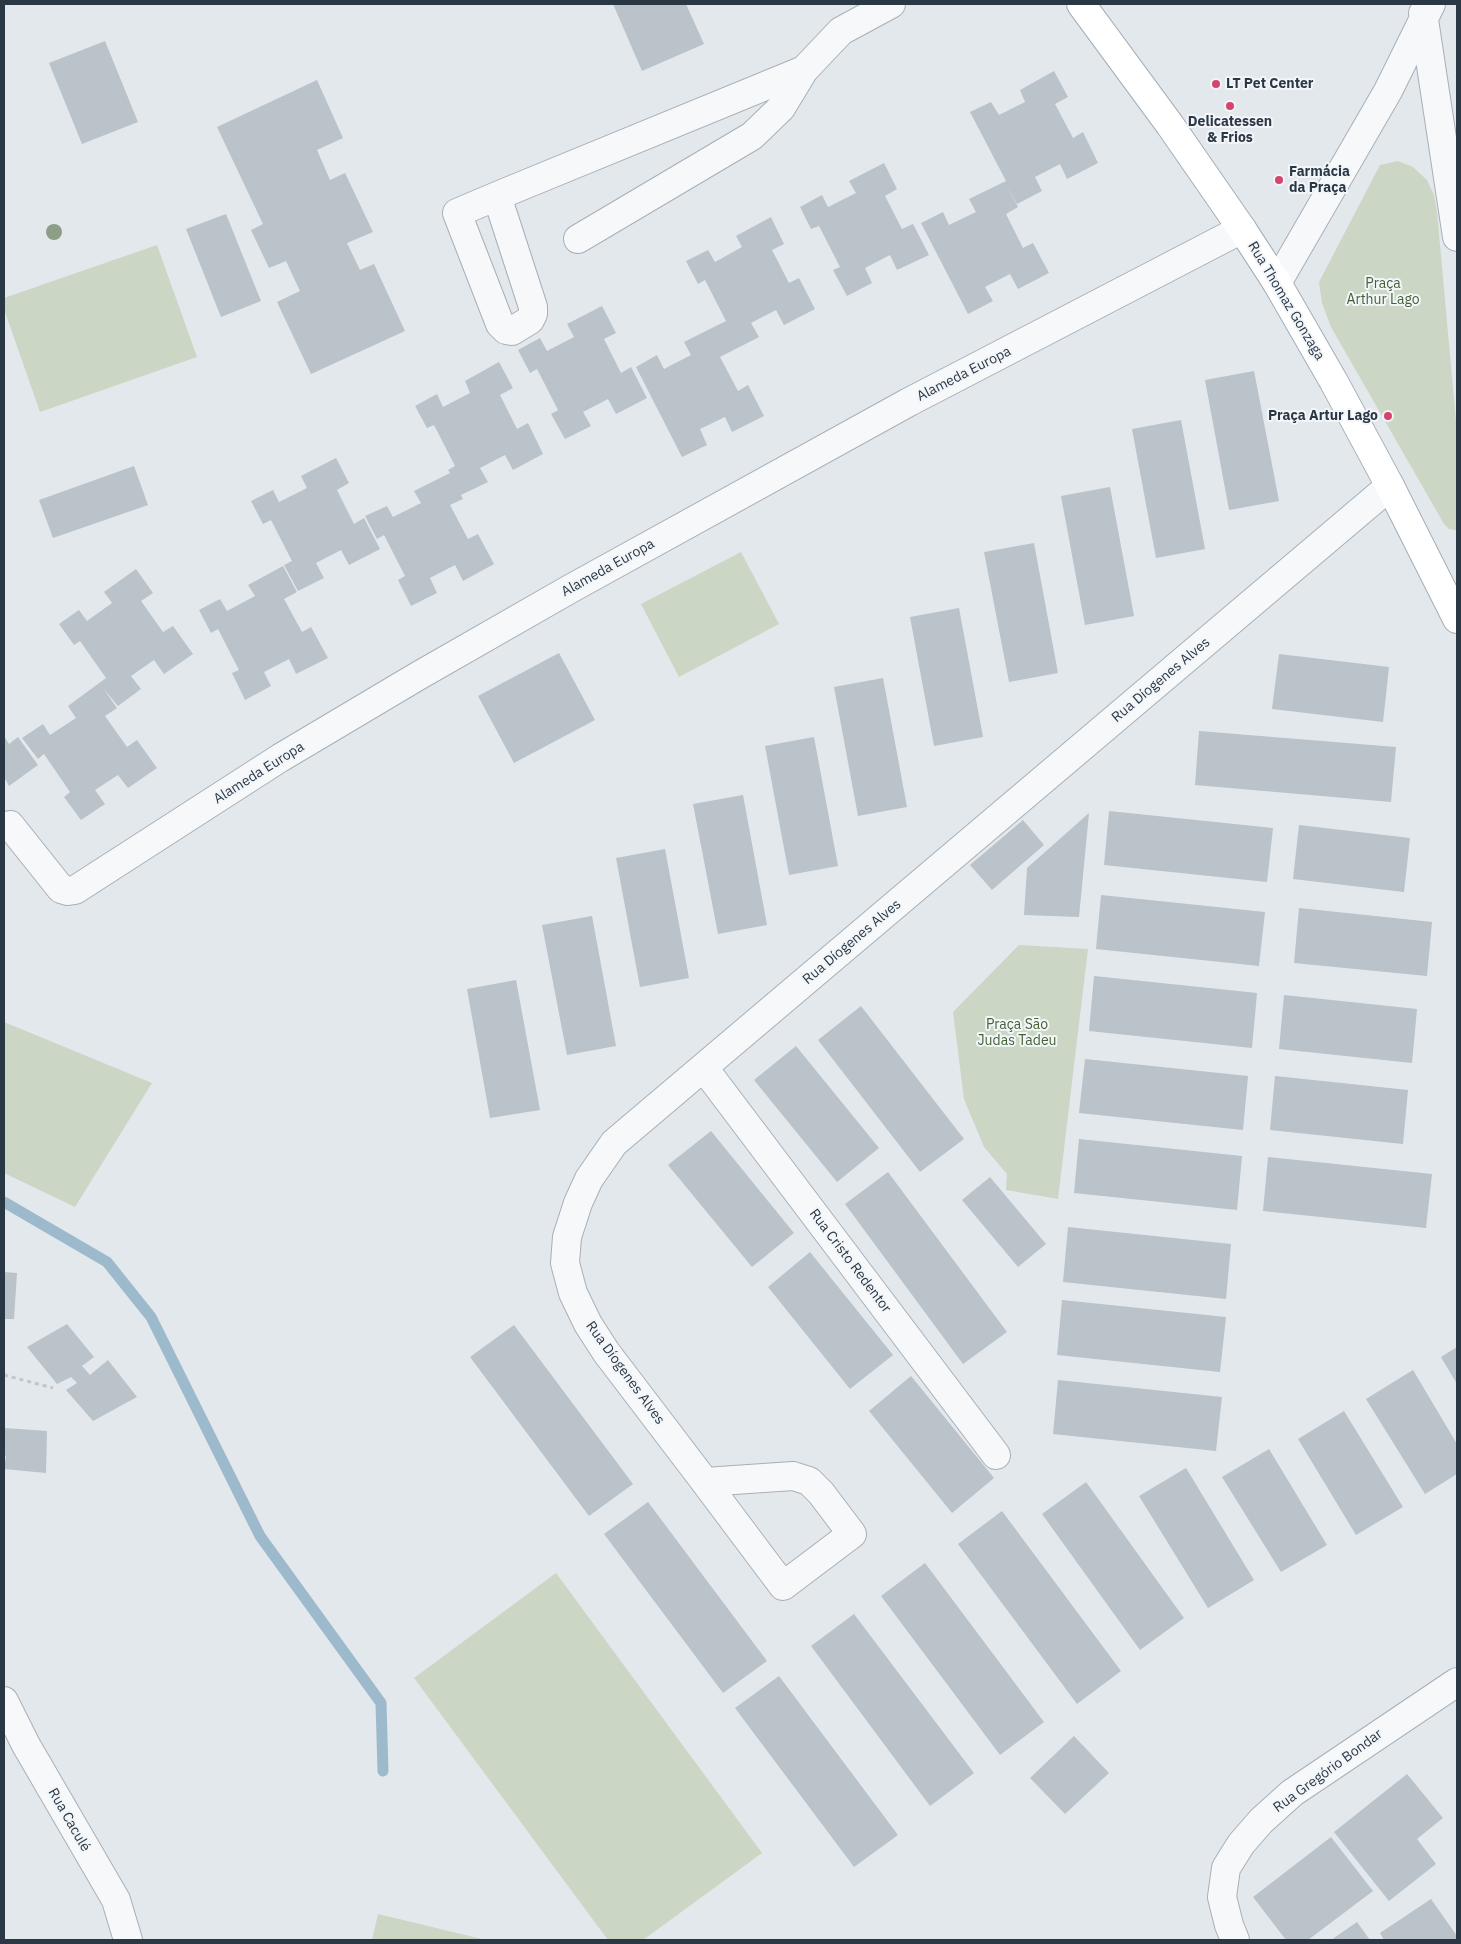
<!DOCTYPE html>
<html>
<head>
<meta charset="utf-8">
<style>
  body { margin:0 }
  #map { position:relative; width:1461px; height:1944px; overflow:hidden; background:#e3e8ec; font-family:"IBM Plex Sans",sans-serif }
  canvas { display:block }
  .frame { position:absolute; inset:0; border:5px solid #2a3745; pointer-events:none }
</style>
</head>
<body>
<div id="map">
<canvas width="1461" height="1944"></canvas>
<div class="frame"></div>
</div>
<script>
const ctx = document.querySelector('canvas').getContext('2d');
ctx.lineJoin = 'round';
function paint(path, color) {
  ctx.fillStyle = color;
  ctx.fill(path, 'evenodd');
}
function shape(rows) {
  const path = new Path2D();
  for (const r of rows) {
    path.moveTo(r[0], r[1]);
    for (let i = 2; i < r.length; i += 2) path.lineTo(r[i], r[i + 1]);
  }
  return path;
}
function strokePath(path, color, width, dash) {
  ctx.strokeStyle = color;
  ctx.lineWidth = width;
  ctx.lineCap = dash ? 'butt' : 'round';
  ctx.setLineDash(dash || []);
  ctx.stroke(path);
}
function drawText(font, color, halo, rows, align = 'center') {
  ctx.font = font + ' "IBM Plex Sans",sans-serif';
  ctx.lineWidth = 4;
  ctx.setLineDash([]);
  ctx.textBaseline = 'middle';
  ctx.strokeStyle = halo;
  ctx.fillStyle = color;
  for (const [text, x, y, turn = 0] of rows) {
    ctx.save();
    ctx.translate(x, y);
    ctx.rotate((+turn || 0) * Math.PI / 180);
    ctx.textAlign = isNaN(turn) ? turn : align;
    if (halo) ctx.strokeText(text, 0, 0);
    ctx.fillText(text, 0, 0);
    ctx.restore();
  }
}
paint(shape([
  [1398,161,1413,167,1427,180,1434,195,1437,212,1457,432,1456,530,1449,529,1444,524,1331,327,1322,303,1319,282,1380,165],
  [157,245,197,357,40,412,4,309,4,298],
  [741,552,779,624,679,677,641,604],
  [1019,945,1088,949,1058,1199,1006,1190,1007,1174,984,1147,964,1099,953,1012],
  [4,1022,152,1083,75,1207,4,1173],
  [556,1573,762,1853,643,1940,608,1940,414,1678],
  [378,1914,486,1940,372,1940]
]), '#cbd6c4');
strokePath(shape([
  [4,1202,107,1262,151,1317,260,1536,381,1703,383,1771]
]), '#9dbacd', 11);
paint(shape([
  [613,4,686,4,704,44,642,71],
  [105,41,138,122,82,144,49,63],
  [1054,71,1068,97,1055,104,1073,138,1083,132,1098,163,1067,179,1060,164,1035,177,1042,191,1017,204,1006,184,1018,207,1006,214,1023,248,1033,243,1049,273,1018,289,1010,274,985,287,993,301,968,314,921,223,943,212,949,225,976,212,969,199,1006,181,970,112,991,102,999,115,1025,102,1020,90],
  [317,80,343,138,317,150,330,180,345,173,373,232,347,243,360,270,374,264,405,331,311,374,277,302,300,291,286,261,269,268,251,230,263,224,217,127],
  [884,163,897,189,885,196,902,229,913,224,929,255,897,270,890,255,865,268,872,283,847,296,833,270,840,267,819,226,811,229,800,207,822,195,828,207,856,193,849,181],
  [226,214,261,301,221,317,186,229],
  [771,217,784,244,772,250,789,283,799,278,815,309,784,325,776,310,751,323,759,337,720,357,738,391,748,385,764,416,732,432,725,417,700,429,707,445,682,457,636,367,657,355,664,369,691,355,684,342,726,321,705,280,698,284,686,261,708,250,715,262,742,247,736,236],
  [602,306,616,333,604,339,621,373,631,367,647,398,616,414,608,399,583,412,591,426,565,439,551,414,558,410,537,369,530,373,518,350,540,338,547,351,574,337,567,324],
  [499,362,513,388,500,395,517,429,528,423,543,454,513,470,505,455,480,468,488,482,461,495,463,499,450,505,468,539,478,534,494,564,463,581,455,565,430,578,437,593,411,606,398,580,405,576,384,535,377,539,365,516,387,506,393,517,421,503,414,491,450,473,448,470,455,466,434,425,427,428,415,406,437,394,443,407,470,393,465,381],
  [1254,371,1279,501,1229,510,1205,380],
  [1181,420,1205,549,1156,558,1132,429],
  [336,458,349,483,337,490,354,524,364,518,380,549,349,565,341,550,316,563,324,578,298,591,284,565,292,561,271,520,263,524,251,501,273,490,279,502,307,488,301,476],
  [134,466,148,505,53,538,39,500],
  [1110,487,1134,616,1085,625,1061,496],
  [1034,543,1058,673,1009,682,984,552],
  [283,566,297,592,284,599,302,632,311,627,328,658,296,674,289,659,264,672,271,686,245,700,232,673,239,670,218,629,211,633,199,610,220,599,227,611,255,596,248,585],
  [136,569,153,593,141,601,163,632,173,626,193,654,164,674,154,660,131,676,141,689,118,706,103,688,117,708,105,716,127,747,137,740,157,768,128,788,118,775,95,790,105,804,81,820,64,797,70,792,44,754,38,759,22,738,43,724,50,735,76,718,68,706,106,678,80,641,74,645,59,624,79,610,87,621,112,603,104,592],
  [959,608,983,737,934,746,910,617],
  [559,653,595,720,514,763,478,696],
  [1279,654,1389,667,1383,722,1272,709],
  [883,678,907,807,858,816,834,687],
  [1199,731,1396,747,1391,802,1195,785],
  [4,736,9,744,18,737,38,765,9,786,4,777],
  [814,737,838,866,789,875,765,746],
  [743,795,767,925,718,934,693,804],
  [1109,811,1273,828,1267,882,1104,865],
  [1089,813,1079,917,1024,915,1027,868],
  [1023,820,1044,845,992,890,970,865],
  [1299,825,1410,838,1404,892,1293,879],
  [665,849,689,978,640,987,616,858],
  [1101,895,1265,912,1259,966,1096,949],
  [1299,908,1432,922,1427,976,1294,963],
  [592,916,616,1046,567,1055,542,925],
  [1094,976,1257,993,1252,1048,1089,1031],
  [516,980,540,1110,490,1118,467,989],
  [1284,995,1417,1009,1412,1063,1279,1049],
  [861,1006,964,1139,920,1172,818,1040],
  [796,1046,879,1148,837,1182,754,1080],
  [1085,1059,1248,1076,1243,1130,1079,1113],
  [1275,1076,1408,1090,1403,1144,1270,1130],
  [711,1131,794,1233,752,1267,668,1165],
  [1079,1139,1242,1156,1237,1210,1074,1193],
  [1268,1157,1432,1174,1426,1228,1263,1211],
  [888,1172,1007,1332,963,1364,845,1204],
  [990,1177,1046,1244,1018,1267,962,1200],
  [1068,1227,1231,1244,1226,1299,1063,1282],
  [810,1252,893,1355,850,1389,768,1287],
  [4,1272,17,1273,14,1319,4,1319],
  [1062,1300,1226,1317,1220,1372,1057,1355],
  [67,1324,94,1357,82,1366,90,1375,108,1360,137,1397,93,1421,66,1390,77,1383,71,1377,57,1384,27,1347],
  [514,1325,633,1484,589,1516,470,1357],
  [1457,1347,1457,1384,1441,1357],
  [1413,1370,1457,1444,1457,1474,1425,1494,1366,1399],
  [911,1376,994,1478,952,1513,869,1411],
  [1058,1380,1222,1397,1216,1451,1053,1434],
  [1344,1411,1403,1507,1356,1535,1298,1439],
  [4,1428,47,1431,46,1473,4,1469,6,1456,4,1455],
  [1269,1449,1327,1545,1281,1572,1222,1477],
  [1186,1468,1254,1580,1208,1608,1139,1496],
  [1086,1482,1184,1618,1140,1650,1042,1514],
  [648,1502,767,1661,723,1693,604,1534],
  [1002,1511,1121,1671,1077,1704,958,1544],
  [925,1563,1044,1722,1000,1755,881,1596],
  [854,1614,974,1773,930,1806,811,1646],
  [779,1676,898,1835,854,1867,735,1708],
  [1074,1736,1109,1773,1065,1814,1030,1778],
  [1407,1774,1443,1818,1417,1839,1436,1864,1389,1901,1334,1832],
  [1331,1837,1373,1891,1308,1940,1286,1940,1253,1897],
  [1431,1899,1457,1936,1457,1940,1384,1940,1380,1933],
  [1357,1922,1370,1940,1331,1940]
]), '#bac2ca');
const minor = shape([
  [1423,13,1457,237],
  [497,196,533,307,533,314,530,320,512,331,506,330,500,324,457,213,497,196,804,70],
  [578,239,752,136,781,108,804,70,841,31,891,4],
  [1277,283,1388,91,1431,4],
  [10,825,61,889,68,891,75,890,280,758,418,676,570,589,909,402,1242,229],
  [704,1068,996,1455],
  [793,1476,809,1481,821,1493,852,1534,783,1586,705,1482,793,1476],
  [705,1482,606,1352,588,1324,573,1293,565,1263,567,1237,578,1203,589,1179,614,1143,1390,486],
  [4,1701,26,1745,116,1900,128,1940],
  [1235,1940,1229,1925,1222,1897,1226,1868,1241,1844,1261,1821,1292,1793,1457,1682]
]);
const major = shape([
  [1081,4,1170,125,1242,229,1277,283,1334,382,1390,486,1457,619]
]);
strokePath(minor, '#a8afb7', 30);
strokePath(major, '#a2aeb8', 30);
strokePath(shape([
  [4,1375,53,1388]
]), '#c1c6cb', 3, [4, 4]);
strokePath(minor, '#f6f8fa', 28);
strokePath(major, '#fff', 28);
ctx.fillStyle = '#8c9e88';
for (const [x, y] of [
  [54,232]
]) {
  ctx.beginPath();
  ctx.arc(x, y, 8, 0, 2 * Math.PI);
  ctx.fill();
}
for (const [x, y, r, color] of [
  [1216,84,5,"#d5446c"],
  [1230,106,5,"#d5446c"],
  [1279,180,5,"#d5446c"],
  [1388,416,5,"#d5446c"]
]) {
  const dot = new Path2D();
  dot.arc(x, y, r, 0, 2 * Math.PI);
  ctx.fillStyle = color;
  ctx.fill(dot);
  strokePath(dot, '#f3f6f9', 2);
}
drawText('bold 14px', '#2a3745', '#f3f6f9', [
  ["LT Pet Center",1226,84],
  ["Delicatessen",1230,122,"center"],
  ["& Frios",1230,138,"center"],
  ["Farmácia",1289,172],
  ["da Praça",1289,188],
  ["Praça Artur Lago",1378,416,"right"]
], 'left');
drawText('14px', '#446236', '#f3f6f9', [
  ["Praça",1383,284],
  ["Arthur Lago",1383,300],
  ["Praça São",1017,1025],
  ["Judas Tadeu",1017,1041]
]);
drawText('14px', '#2a3745', '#f3f6f9', [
  ["Rua Thomaz Gonzaga",1286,301,59],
  ["Alameda Europa",964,374,-27],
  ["Alameda Europa",608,568,-29],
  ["Rua Díogenes Alves",1161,680,-40],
  ["Alameda Europa",259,773,-32],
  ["Rua Díogenes Alves",852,942,-40],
  ["Rua Cristo Redentor",850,1261,53],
  ["Rua Díogenes Alves",625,1373,54],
  ["Rua Gregório Bondar",1328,1771,-36],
  ["Rua Caculé",69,1820,60]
]);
</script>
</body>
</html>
